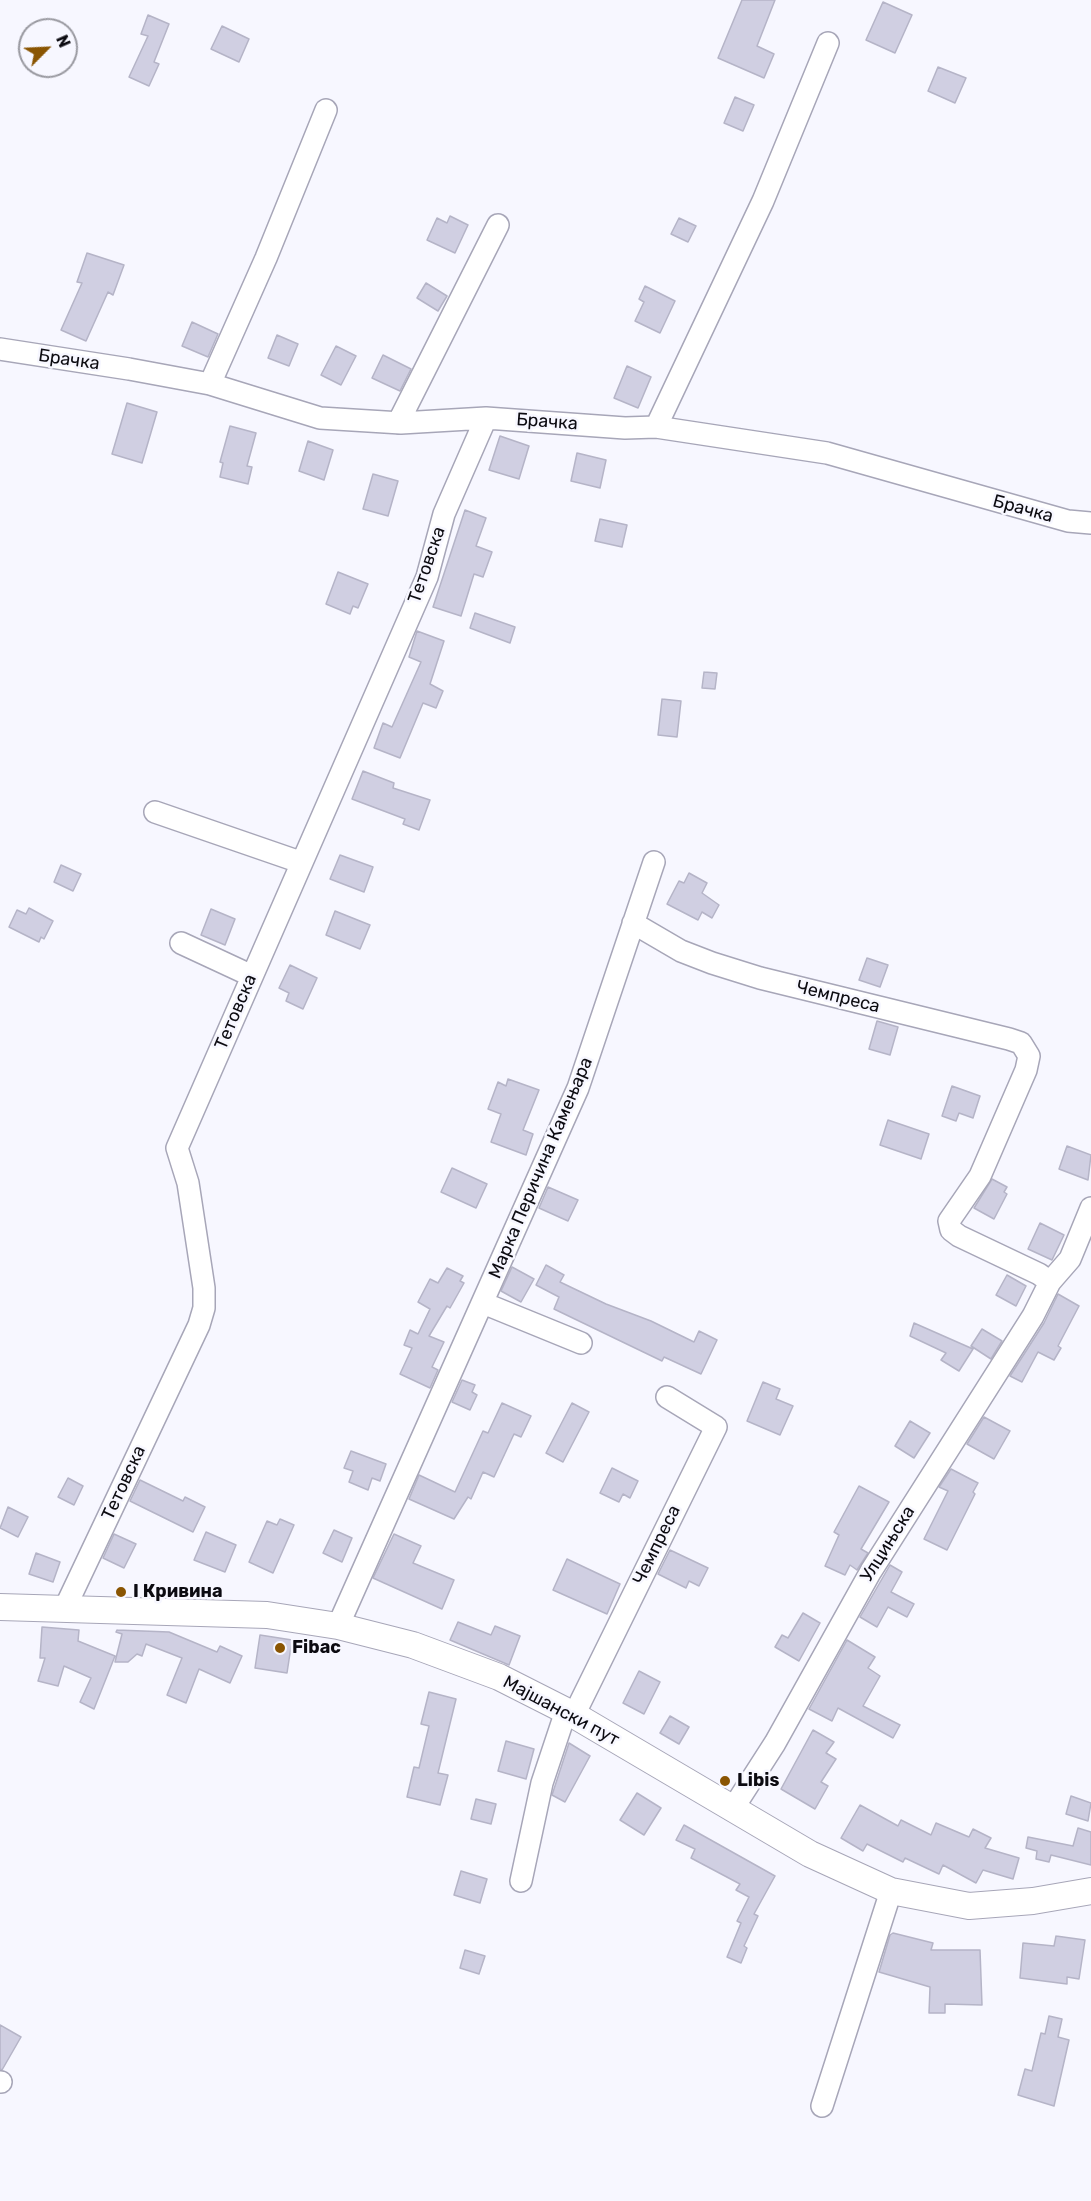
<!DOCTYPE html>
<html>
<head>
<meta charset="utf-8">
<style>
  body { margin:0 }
  #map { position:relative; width:1091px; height:2201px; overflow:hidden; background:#f7f7ff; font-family:Rubik,sans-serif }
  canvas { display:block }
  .north { position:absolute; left:18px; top:18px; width:60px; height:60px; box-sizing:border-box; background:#f7f7ff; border:2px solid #9999a0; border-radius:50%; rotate:66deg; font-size:16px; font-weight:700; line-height:24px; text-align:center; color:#0c0b11 }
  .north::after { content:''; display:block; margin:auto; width:21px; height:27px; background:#8a5502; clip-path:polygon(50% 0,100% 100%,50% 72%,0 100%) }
</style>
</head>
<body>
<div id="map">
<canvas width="1091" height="2201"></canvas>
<div class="north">N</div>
</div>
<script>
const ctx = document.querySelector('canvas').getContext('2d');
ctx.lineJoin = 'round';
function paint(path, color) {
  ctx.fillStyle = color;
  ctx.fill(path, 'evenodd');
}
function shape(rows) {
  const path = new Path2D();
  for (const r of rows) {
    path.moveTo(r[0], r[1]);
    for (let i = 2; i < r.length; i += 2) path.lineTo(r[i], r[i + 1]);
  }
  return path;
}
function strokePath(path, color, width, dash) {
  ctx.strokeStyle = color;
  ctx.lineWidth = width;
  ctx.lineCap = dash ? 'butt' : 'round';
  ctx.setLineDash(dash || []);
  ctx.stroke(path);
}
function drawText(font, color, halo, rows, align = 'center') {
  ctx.font = font + ' Rubik,sans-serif';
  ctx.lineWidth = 5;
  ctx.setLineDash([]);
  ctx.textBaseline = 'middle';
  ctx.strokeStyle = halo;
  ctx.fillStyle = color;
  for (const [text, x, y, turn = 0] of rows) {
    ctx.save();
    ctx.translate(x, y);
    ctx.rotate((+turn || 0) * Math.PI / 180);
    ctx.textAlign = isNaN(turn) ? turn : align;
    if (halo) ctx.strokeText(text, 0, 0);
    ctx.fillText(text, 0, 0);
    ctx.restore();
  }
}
const building = shape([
  [742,0,775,0,757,46,774,54,764,78,718,58,742,0],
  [883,2,912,15,895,53,866,40,883,2],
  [148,15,169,24,154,62,159,64,149,86,129,77,148,36,141,34,148,15],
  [222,26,249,39,239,62,211,49,222,26],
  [938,67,966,78,955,103,928,91,938,67],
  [735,97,754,105,743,131,724,123,735,97],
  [450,216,468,225,455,253,427,240,437,218,447,223,450,216],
  [679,218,696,226,688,242,671,234,679,218],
  [87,253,124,265,113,295,108,292,86,341,61,330,82,283,77,282,87,253],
  [426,283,447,296,438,311,417,298,426,283],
  [645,286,675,301,660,333,635,321,644,302,639,299,645,286],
  [192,322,218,334,208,357,182,346,192,322],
  [277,335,298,344,289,366,268,358,277,335],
  [336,346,356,356,341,385,321,375,336,346],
  [383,355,411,369,400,391,372,378,383,355],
  [627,366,651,377,638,408,614,398,627,366],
  [127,403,157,412,142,463,112,454,127,403],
  [230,426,256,433,247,466,252,467,248,484,220,477,223,463,220,462,230,426],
  [500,436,529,446,519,479,489,470,500,436],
  [308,441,333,450,324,480,299,471,308,441],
  [577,453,606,460,600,488,571,481,577,453],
  [373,474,398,481,388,516,363,509,373,474],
  [465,510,486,518,476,546,492,552,483,577,474,574,461,616,433,607,465,510],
  [600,519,627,525,622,547,595,541,600,519],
  [338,572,368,584,358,608,353,606,350,614,326,604,338,572],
  [475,613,515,627,510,643,470,628,475,613],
  [417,631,444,641,430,684,443,691,436,708,423,703,400,758,374,748,383,723,392,727,421,662,409,657,417,631],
  [704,672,717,673,715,689,702,688,704,672],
  [662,699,681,701,677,737,658,735,662,699],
  [363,771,394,783,393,788,430,800,419,830,403,824,405,819,352,799,363,771],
  [340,855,373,867,364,892,330,879,340,855],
  [61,865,81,874,73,891,54,882,61,865],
  [689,873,707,883,702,893,719,905,712,918,702,912,698,920,667,904,679,881,684,883,689,873],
  [29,908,53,921,44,939,41,937,39,942,9,927,17,910,26,914,29,908],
  [211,909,235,919,225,945,201,935,211,909],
  [335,911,370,925,360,949,326,935,335,911],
  [867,958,888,965,880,987,859,980,867,958],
  [290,965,317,978,303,1009,286,1001,289,993,279,988,290,965],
  [877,1021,898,1027,890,1055,869,1049,877,1021],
  [508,1079,539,1090,523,1130,533,1134,526,1155,491,1142,501,1114,488,1109,498,1082,506,1086,508,1079],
  [952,1086,980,1096,973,1118,959,1113,956,1121,942,1116,952,1086],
  [888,1120,929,1134,921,1159,880,1145,888,1120],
  [1067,1146,1091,1155,1088,1180,1059,1169,1067,1146],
  [452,1168,487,1184,476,1208,441,1192,452,1168],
  [992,1179,1007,1187,1004,1192,1007,1194,994,1219,974,1208,992,1179],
  [548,1187,578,1200,568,1221,539,1208,548,1187],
  [1040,1223,1064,1235,1052,1260,1028,1249,1040,1223],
  [546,1265,564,1275,560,1282,606,1304,651,1321,694,1342,699,1331,717,1340,701,1374,664,1357,662,1361,554,1309,559,1297,536,1285,546,1265],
  [512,1267,534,1279,521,1302,501,1291,512,1267],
  [447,1268,463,1276,460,1281,464,1283,450,1308,447,1306,429,1336,444,1342,432,1367,438,1370,430,1388,400,1374,412,1348,404,1345,410,1330,418,1334,430,1309,418,1302,430,1279,438,1283,447,1268],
  [1007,1275,1026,1286,1016,1306,996,1295,1007,1275],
  [1058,1294,1079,1306,1058,1346,1061,1348,1054,1360,1038,1352,1022,1382,1010,1376,1044,1323,1058,1294],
  [914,1323,973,1349,959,1371,941,1360,946,1353,910,1336,914,1323],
  [982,1329,1002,1341,991,1359,971,1346,982,1329],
  [462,1380,475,1385,472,1392,477,1395,470,1410,452,1402,462,1380],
  [763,1382,780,1389,776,1399,793,1406,780,1435,747,1421,763,1382],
  [502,1403,531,1416,521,1437,514,1434,494,1477,483,1472,471,1499,468,1497,454,1519,409,1499,419,1475,455,1492,483,1431,488,1433,502,1403],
  [572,1403,589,1412,563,1462,546,1453,572,1403],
  [984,1417,1010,1431,994,1459,967,1444,984,1417],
  [910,1421,930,1433,914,1458,895,1446,910,1421],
  [351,1451,386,1464,380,1481,372,1478,368,1490,349,1482,353,1471,344,1468,351,1451],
  [612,1468,638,1481,630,1498,623,1494,619,1502,600,1493,612,1468],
  [951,1469,978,1483,973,1492,975,1494,947,1550,924,1539,948,1491,939,1487,951,1469],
  [68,1478,83,1486,74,1505,58,1497,68,1478],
  [140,1480,183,1501,185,1497,205,1507,193,1532,130,1501,140,1480],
  [859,1486,889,1502,861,1549,868,1553,857,1570,850,1565,845,1575,825,1566,839,1535,834,1532,859,1486],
  [8,1507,28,1517,18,1537,0,1528,8,1507],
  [280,1519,294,1525,273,1573,249,1562,267,1521,277,1525,280,1519],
  [334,1530,352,1538,342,1562,323,1553,334,1530],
  [206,1532,236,1545,225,1572,194,1560,206,1532],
  [114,1534,136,1544,124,1568,103,1558,114,1534],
  [394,1534,421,1546,413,1563,454,1580,442,1609,373,1578,394,1534],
  [670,1550,708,1568,699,1586,689,1581,686,1588,658,1574,670,1550],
  [36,1553,60,1562,53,1582,29,1574,36,1553],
  [567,1559,620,1584,607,1614,553,1590,567,1559],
  [890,1565,902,1572,891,1592,914,1604,907,1617,888,1607,877,1627,860,1617,890,1565],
  [803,1613,820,1623,799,1661,775,1647,782,1635,788,1638,803,1613],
  [458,1622,491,1635,495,1626,520,1636,509,1665,450,1640,458,1622],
  [42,1627,79,1630,78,1641,115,1656,94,1709,80,1702,91,1678,64,1666,58,1686,38,1681,45,1658,40,1658,42,1627],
  [117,1630,169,1632,217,1652,220,1646,242,1656,230,1683,199,1669,186,1703,167,1695,182,1658,146,1644,142,1656,137,1654,128,1662,115,1662,122,1634,116,1632,117,1630],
  [260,1635,292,1640,287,1673,255,1668,260,1635],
  [847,1640,875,1657,868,1668,880,1676,863,1706,900,1725,893,1738,838,1708,832,1721,809,1709,847,1640],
  [639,1671,660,1682,644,1714,623,1703,639,1671],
  [429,1692,456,1699,438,1773,448,1775,440,1805,407,1797,414,1767,419,1768,429,1726,421,1724,429,1692],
  [670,1716,689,1727,679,1744,660,1733,670,1716],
  [813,1730,834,1742,826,1753,836,1759,821,1782,828,1786,815,1809,781,1789,813,1730],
  [506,1741,534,1749,526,1779,498,1771,506,1741],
  [569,1743,590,1756,565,1802,552,1795,569,1743],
  [637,1793,661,1808,644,1835,620,1820,637,1793],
  [1071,1796,1091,1803,1088,1821,1066,1814,1071,1796],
  [476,1799,496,1804,491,1824,471,1819,476,1799],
  [860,1805,898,1826,901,1820,931,1835,936,1823,969,1837,973,1829,991,1838,985,1848,1019,1858,1013,1879,983,1870,976,1883,943,1865,939,1874,905,1858,903,1862,867,1844,863,1851,841,1838,860,1805],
  [684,1825,775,1876,754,1914,758,1916,744,1946,747,1948,741,1963,727,1957,741,1923,737,1921,749,1897,736,1890,740,1884,691,1858,695,1849,676,1840,684,1825],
  [1078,1828,1091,1832,1091,1865,1051,1855,1049,1862,1036,1859,1037,1851,1026,1848,1028,1837,1073,1846,1078,1828],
  [461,1871,487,1879,480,1903,454,1895,461,1871],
  [893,1933,933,1943,931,1950,980,1950,982,2005,945,2004,945,2013,929,2013,930,1987,879,1972,890,1935,893,1933],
  [1056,1936,1085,1940,1079,1979,1067,1977,1067,1984,1020,1978,1023,1943,1054,1946,1056,1936],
  [465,1950,485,1956,479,1974,460,1968,465,1950],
  [1049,2016,1062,2019,1058,2037,1069,2040,1054,2106,1018,2095,1025,2069,1032,2071,1041,2033,1045,2034,1049,2016],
  [0,2025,21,2037,2,2070,0,2069,0,2025]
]);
paint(building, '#d0cfe2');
strokePath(building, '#b5b4c7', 1.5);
const minor = shape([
  [0,349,129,369,210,384,320,418,401,423,486,418,625,428,656,427,827,453,1068,521,1091,523],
  [210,384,266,258,326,110],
  [398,423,498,225],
  [656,427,763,201,828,43],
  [155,812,300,862],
  [633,923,681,951,712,963,760,978,1009,1039,1021,1043,1029,1056,1026,1070,980,1176,949,1221,951,1230,959,1236,1039,1274,1050,1282,1033,1316,871,1571,775,1743,732,1810],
  [181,943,252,976],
  [1050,1282,1070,1259,1091,1208],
  [483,1303,581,1343],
  [64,1610,199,1325,204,1308,204,1288,188,1183,177,1148,427,577,444,514,486,418],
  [338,1626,578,1088,654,862],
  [574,1715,716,1427,667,1397],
  [521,1881,542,1783,566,1711],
  [0,2082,1,2082],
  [822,2106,891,1891]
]);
const tertiary = shape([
  [0,1607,267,1615,338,1626,413,1645,499,1677,574,1715,810,1854,891,1891,969,1906,1033,1901,1091,1891]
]);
strokePath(minor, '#a7a6b8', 24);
strokePath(tertiary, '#a7a6b8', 28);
strokePath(minor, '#fff', 21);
strokePath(tertiary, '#fff', 26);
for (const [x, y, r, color] of [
  [121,1592,6,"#8a5502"],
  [280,1648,6,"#8a5502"],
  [725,1781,6,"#8a5502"]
]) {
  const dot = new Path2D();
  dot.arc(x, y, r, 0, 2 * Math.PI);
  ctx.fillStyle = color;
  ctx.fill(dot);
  strokePath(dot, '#f7f7ff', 2);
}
drawText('18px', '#0c0b11', '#f7f7ff', [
  ["Брачка",69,360,8],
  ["Брачка",547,422,4],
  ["Брачка",1023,509,15],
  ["Тетовска",427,565,-71],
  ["Чемпреса",838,997,14],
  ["Тетовска",236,1012,-67],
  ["Марка Перичина Камењара",541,1168,-67],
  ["Тетовска",124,1483,-65],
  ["Улцињска",888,1544,-58],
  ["Чемпреса",657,1545,-64],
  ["Мајшански пут",561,1711,28]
]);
drawText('bold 18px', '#0c0b11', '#f7f7ff', [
  ["I Кривина",133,1592],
  ["Fibac",292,1648],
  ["Libis",737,1781]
], 'left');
</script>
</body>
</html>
